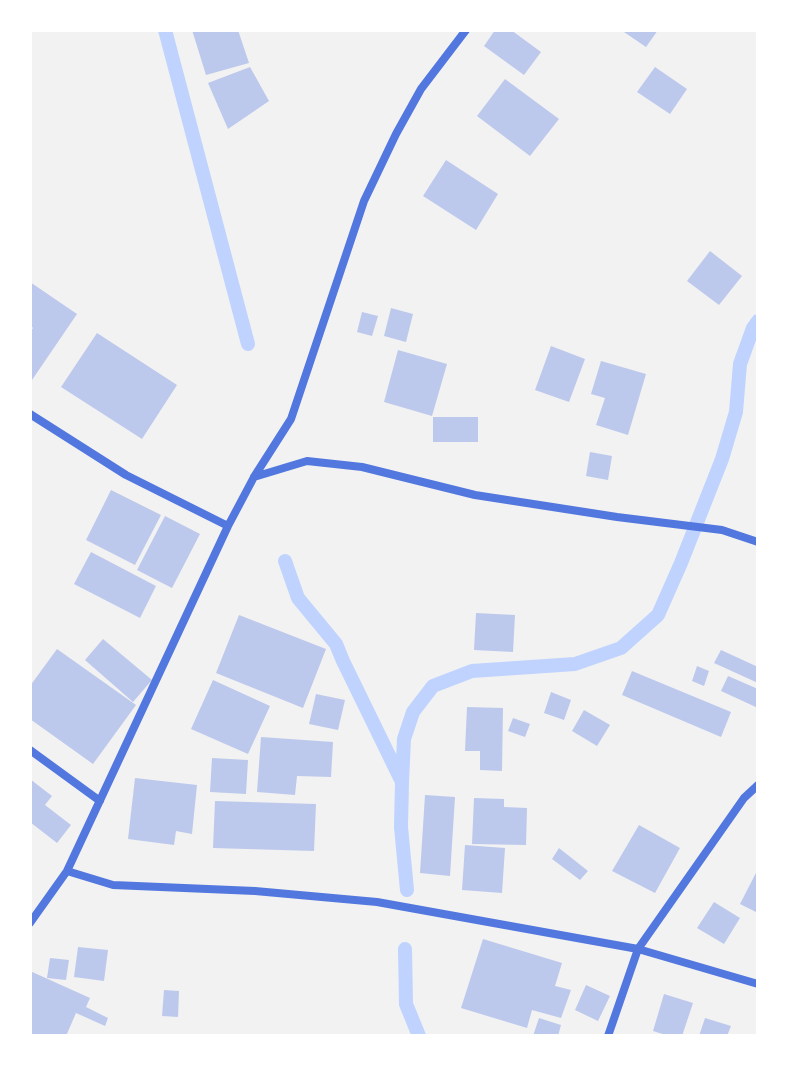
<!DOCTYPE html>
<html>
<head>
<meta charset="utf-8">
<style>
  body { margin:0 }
  #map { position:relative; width:788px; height:1066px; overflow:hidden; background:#f2f2f2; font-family:"PT Serif",serif }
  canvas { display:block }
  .frame { position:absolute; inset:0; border:32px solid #fff; pointer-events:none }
</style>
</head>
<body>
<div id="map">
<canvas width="788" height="1066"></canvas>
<div class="frame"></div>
</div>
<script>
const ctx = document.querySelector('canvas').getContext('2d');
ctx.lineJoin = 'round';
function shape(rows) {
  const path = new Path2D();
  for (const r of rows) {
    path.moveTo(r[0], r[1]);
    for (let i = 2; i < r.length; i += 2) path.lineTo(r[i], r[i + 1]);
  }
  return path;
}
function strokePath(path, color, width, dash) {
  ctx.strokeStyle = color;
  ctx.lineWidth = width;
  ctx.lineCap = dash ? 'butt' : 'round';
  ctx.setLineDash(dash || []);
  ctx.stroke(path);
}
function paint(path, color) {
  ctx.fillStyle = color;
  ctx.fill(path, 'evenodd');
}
strokePath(shape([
  [165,30,248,344],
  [285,561,298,598,336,644,343,661,402,782,401,827,407,890],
  [402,782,404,739,413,712,433,686,472,671,575,664,621,648,658,615,681,563,722,459,736,412,740,364,753,328,758,321],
  [405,949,406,1004,419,1036]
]), '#bfd3fe', 14);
paint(shape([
  [192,30,238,30,249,63,206,75],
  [495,30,511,30,541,52,524,75,484,46],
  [621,30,658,30,646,47],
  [250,67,269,101,228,129,208,83],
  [655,67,687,89,670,114,637,92],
  [505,79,559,119,530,156,477,116],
  [446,160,498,194,476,230,423,196],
  [710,251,742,276,719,305,687,281],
  [30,282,77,314,32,380,30,379,30,332,33,328,30,325],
  [391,308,413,314,406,342,384,336],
  [362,312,378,316,372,336,357,332],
  [97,333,177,385,142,439,61,387],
  [551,346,585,359,569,402,535,390],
  [398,350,447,364,432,416,384,402],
  [601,361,646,374,628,435,596,425,605,398,591,394],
  [433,417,478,417,478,442,433,442],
  [590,452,612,456,608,480,586,476],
  [111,490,161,515,135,565,86,540],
  [165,516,200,534,172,588,137,570],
  [91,552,156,586,140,618,74,584],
  [476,613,515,615,513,652,474,650],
  [239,615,326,649,303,708,216,673],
  [103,639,152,680,133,702,85,660],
  [57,649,136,705,93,764,30,719,30,686],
  [721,650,758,667,758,683,714,663],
  [697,666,709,671,704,686,692,681],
  [632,671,731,712,721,737,622,695],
  [728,676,758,689,758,708,721,691],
  [213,680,270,706,248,754,191,729],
  [551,692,571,700,564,720,544,713],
  [316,694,345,700,338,730,309,724],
  [467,707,503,708,502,771,480,770,480,751,465,751],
  [584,710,610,725,597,746,572,731],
  [513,718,530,724,525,737,508,731],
  [261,737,333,742,331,777,297,776,295,795,257,792],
  [212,758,248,760,246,794,210,792],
  [135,778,197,785,192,834,176,831,174,845,128,839],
  [30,779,52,796,45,805,71,825,57,843,30,822],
  [425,795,455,797,450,876,420,873],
  [474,798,504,799,504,807,527,808,526,845,472,844],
  [215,801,316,804,314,851,213,848],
  [639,825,680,848,655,893,612,871],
  [465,845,505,848,502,893,462,890],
  [559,848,588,871,580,880,552,859],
  [758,869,758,913,740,904],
  [714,902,740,918,724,944,697,928],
  [483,939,562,963,555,986,571,990,561,1018,532,1010,527,1028,461,1008],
  [78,947,108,950,104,981,74,977],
  [50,958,69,960,66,980,47,978],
  [30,971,90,998,86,1007,108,1018,105,1026,76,1013,66,1036,30,1036],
  [586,985,610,996,598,1021,575,1010],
  [164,990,179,991,178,1017,162,1016],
  [664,994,693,1003,682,1036,669,1036,653,1031],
  [539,1018,561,1025,558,1036,533,1036],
  [705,1018,731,1026,727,1036,699,1036]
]), '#bdc9ec');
strokePath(shape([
  [30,414,126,475,228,526],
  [254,477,307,461,362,467,475,495,617,517,722,530,758,542],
  [30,750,100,801],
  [67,871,113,885,255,891,377,902,638,949,758,984],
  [30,923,67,871,228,526,254,477,291,419,364,201,396,134,421,89,466,30],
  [608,1036,638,949,744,798,758,785]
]), '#5277de', 8);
</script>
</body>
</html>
